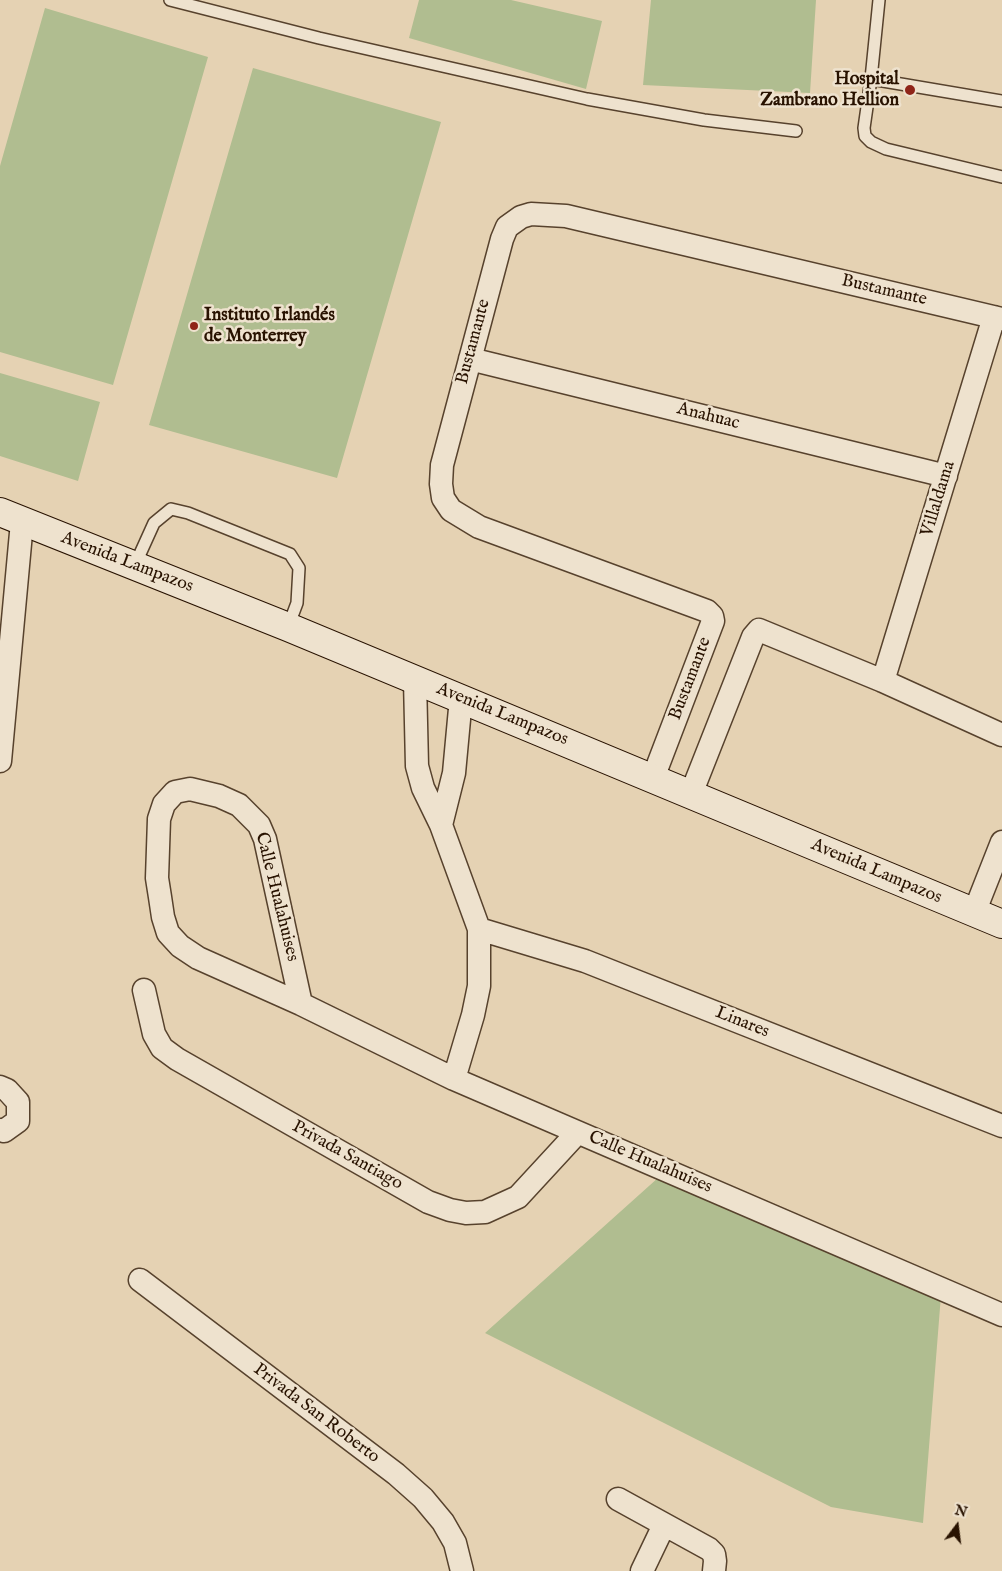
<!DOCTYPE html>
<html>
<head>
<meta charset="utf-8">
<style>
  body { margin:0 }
  #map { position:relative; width:1002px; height:1571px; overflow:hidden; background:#e5d2b3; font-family:"IM FELL English",serif }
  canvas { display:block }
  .north { position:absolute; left:932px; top:1501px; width:50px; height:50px; -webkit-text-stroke:4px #eee2ce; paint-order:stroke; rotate:15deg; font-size:14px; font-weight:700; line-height:20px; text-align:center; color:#281200 }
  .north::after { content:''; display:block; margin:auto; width:18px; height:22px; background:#281200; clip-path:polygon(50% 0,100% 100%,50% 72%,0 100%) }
</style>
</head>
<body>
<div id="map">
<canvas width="1002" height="1571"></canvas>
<div class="north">N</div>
</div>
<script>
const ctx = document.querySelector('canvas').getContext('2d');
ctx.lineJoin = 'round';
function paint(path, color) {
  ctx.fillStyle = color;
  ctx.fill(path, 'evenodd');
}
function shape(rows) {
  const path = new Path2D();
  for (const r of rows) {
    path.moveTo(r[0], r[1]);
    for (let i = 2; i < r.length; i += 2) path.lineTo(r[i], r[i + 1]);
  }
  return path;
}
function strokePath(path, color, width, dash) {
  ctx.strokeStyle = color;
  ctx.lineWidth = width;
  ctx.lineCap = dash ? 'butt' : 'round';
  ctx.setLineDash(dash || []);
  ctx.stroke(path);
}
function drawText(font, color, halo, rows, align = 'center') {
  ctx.font = font + ' "IM FELL English",serif';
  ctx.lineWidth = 5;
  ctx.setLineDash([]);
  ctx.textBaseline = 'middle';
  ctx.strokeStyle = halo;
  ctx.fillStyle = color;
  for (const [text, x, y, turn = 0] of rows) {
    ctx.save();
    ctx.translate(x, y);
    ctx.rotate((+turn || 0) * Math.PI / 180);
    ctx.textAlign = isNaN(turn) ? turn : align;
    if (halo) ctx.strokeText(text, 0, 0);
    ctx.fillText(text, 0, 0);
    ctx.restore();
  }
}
paint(shape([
  [419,0,511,0,602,21,586,89,409,38],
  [651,0,816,0,810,93,643,85],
  [45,8,208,57,113,385,0,352,0,166],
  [253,68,441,122,337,478,149,425],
  [0,373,100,402,78,481,0,456],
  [659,1177,941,1295,923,1523,831,1507,485,1333]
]), '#b0bd90');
const lane = shape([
  [170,0,319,38,587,99,704,120,796,131],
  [879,0,871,79,1002,101],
  [871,79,864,128,865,136,871,142,886,149,1002,177],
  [135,565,154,523,171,509,188,513,290,554,299,568,297,603,288,627]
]);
const street = shape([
  [470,359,946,476],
  [415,680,417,766,423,788,441,825,479,929,479,986,473,1015,454,1079],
  [883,681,994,317],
  [0,761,22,522],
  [653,778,713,621,712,616,707,611,479,527,451,510,443,498,441,484,442,465,502,239,507,227,521,217,531,214,566,216,1002,319],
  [691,794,753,637,759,630,883,681,1002,735],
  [441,825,454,773,461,698],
  [974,913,1002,842],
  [479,929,585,961,1002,1126],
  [144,990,154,1034,162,1048,177,1059,428,1202,450,1210,466,1213,485,1212,518,1197,577,1133],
  [301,1004,265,839,259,825,239,805,219,796,190,789,175,792,164,804,159,819,157,878,160,897,163,917,168,933,180,946,198,958,301,1004,454,1079,1002,1315],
  [0,1087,7,1090,18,1102,18,1121,4,1131,0,1130],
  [140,1280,396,1474,423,1498,443,1522,455,1543,462,1571],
  [618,1499,709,1549,714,1554,715,1561,714,1571],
  [642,1571,664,1525]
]);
const secondary = shape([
  [0,512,288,627,1002,924]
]);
strokePath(lane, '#57422d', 14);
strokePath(street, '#57422d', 25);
strokePath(secondary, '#281200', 30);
strokePath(lane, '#eee2ce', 11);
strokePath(street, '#eee2ce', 22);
strokePath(secondary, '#eee2ce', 28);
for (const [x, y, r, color] of [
  [910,90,6,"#8f2418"],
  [194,326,5,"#8f2418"]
]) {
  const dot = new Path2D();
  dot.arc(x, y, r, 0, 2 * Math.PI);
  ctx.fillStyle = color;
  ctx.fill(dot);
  strokePath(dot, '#eee2ce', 2);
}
drawText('bold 18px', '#281200', '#eee2ce', [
  ["Hospital",899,80],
  ["Zambrano Hellion",899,101],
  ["Instituto Irlandés",204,316,"left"],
  ["de Monterrey",204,337,"left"]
], 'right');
drawText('18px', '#281200', '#eee2ce', [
  ["Bustamante",884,291,13],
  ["Bustamante",474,342,-75],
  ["Anahuac",708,417,14],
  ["Villaldama",939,499,-73],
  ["Avenida Lampazos",127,563,21],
  ["Bustamante",691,679,-69],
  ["Avenida Lampazos",502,715,22],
  ["Avenida Lampazos",876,872,23],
  ["Calle Hualahuises",276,897,76],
  ["Linares",742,1023,22],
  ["Privada Santiago",347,1156,29],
  ["Calle Hualahuises",650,1163,23],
  ["Privada San Roberto",316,1414,37]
]);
</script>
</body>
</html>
